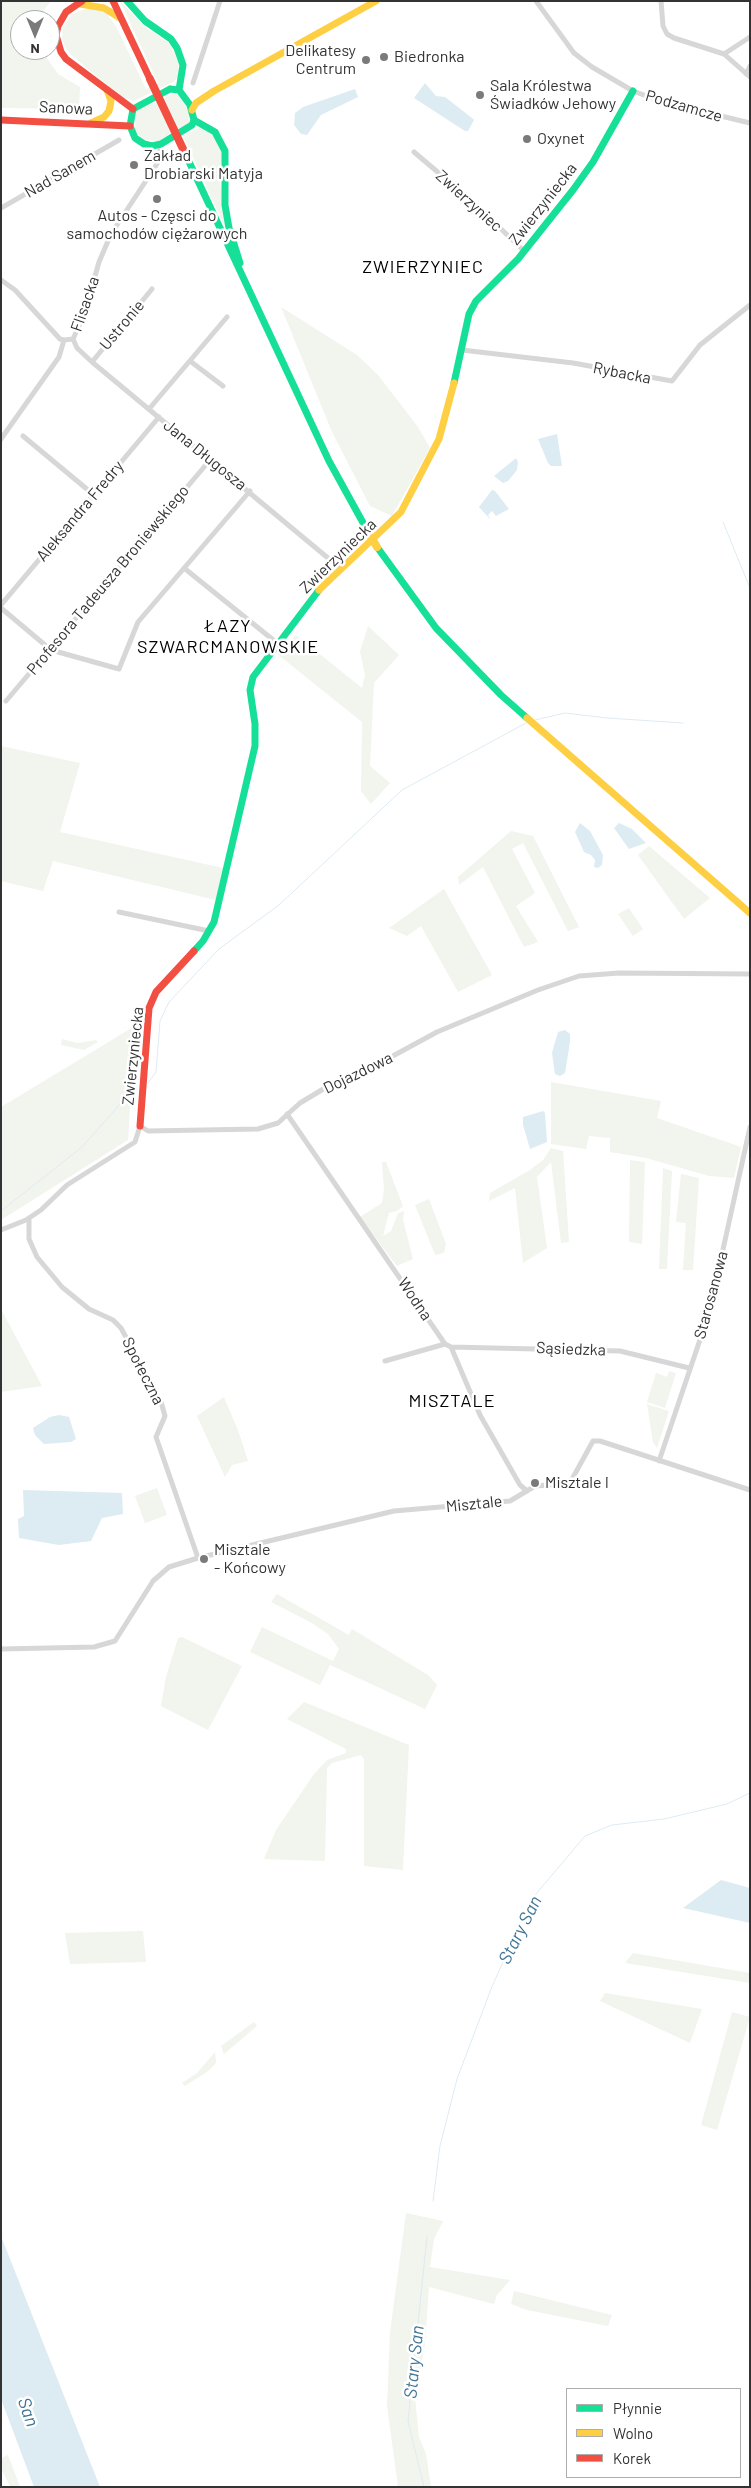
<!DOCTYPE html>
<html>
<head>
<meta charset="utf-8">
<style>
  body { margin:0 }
  #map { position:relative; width:751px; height:2488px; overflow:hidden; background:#fff; font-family:Barlow,sans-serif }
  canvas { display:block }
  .frame { position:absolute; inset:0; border:2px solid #333; pointer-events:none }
  .legend { position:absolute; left:566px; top:2388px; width:175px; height:90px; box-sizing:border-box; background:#fff; border:1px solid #adadad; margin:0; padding:6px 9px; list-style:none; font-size:15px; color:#333 }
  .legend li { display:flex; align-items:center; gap:10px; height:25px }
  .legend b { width:25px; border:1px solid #adadad }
  .north { position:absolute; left:10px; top:10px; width:50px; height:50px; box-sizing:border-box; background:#fff; border:1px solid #adadad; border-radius:50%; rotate:180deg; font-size:14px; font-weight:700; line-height:20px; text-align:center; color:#333 }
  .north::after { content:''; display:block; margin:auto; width:18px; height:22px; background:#7a7a7a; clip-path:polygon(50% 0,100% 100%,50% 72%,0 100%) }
</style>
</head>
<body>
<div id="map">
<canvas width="751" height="2488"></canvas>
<div class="frame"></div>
<ul class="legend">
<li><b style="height:6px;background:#16e098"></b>Płynnie</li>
<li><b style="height:6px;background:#ffcf43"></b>Wolno</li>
<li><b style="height:6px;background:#f24e42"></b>Korek</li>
</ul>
<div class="north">N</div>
</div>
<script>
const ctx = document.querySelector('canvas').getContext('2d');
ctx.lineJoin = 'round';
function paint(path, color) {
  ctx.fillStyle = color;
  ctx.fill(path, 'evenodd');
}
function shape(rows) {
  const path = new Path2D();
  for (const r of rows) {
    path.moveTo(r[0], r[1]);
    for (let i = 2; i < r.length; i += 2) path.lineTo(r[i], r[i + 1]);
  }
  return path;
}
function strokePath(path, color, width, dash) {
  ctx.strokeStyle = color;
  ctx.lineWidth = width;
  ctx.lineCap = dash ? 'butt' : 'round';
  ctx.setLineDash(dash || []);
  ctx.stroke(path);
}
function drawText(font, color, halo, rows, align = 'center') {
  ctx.font = font + ' Barlow,sans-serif';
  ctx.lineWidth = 5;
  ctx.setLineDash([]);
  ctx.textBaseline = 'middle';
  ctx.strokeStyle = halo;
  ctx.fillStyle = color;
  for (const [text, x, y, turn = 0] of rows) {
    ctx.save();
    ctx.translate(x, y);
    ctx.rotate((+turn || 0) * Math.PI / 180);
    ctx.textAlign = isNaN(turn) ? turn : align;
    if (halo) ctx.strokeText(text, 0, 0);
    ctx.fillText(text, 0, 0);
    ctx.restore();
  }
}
paint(shape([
  [1,1,51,1,44,10,42,20,20,20,20,50,41,50,58,74,80,87,79,109,1,108],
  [120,1,145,27,170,44,179,63,178,77,173,82,134,101,122,97,72,56,65,47,62,38,63,27,72,14,88,8,105,12,116,26,146,89,158,83],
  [175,93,178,94,189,111,189,123,159,141,144,140,135,131,136,111],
  [199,128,207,130,215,138,220,147,222,155,220,181,227,231,183,136],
  [281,307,357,355,378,375,418,427,430,448,392,516,370,506,332,432],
  [368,626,399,655,374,683,370,766,390,783,371,804,361,791,362,722,276,653,296,635,362,688,365,675,360,652],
  [1,746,80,763,60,832,223,868,216,900,53,861,43,891,1,881],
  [511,831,533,836,579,927,568,931,523,843,512,849,535,893,516,906,538,942,524,947,483,867,459,885,458,877],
  [649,846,710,898,684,919,638,855],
  [444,889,492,975,458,992,421,926,407,936,389,928],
  [629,908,643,929,633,936,618,914],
  [135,1026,128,1140,1,1220,1,1107],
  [62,1039,77,1043,96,1040,98,1042,84,1050,61,1045],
  [551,1082,661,1101,657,1118,741,1147,734,1178,709,1176,646,1158,610,1152,610,1138,589,1136,586,1149,551,1144],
  [551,1148,563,1151,569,1242,561,1243,551,1162,537,1177,547,1248,523,1263,515,1188,489,1201,490,1193,530,1170,543,1160],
  [630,1160,645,1162,642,1244,629,1242],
  [382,1162,386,1162,403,1206,397,1211,389,1213,383,1236,391,1231,398,1213,404,1211,403,1220,413,1259,397,1266,360,1217,382,1203,384,1190],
  [663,1168,672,1171,667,1269,659,1269],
  [681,1174,699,1178,693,1270,683,1270,686,1223,676,1222],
  [429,1199,446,1244,444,1253,435,1255,415,1205],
  [1,1309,42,1386,1,1392],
  [669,1371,676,1373,665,1408,647,1402,656,1373,667,1377],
  [224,1397,239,1433,248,1461,232,1465,225,1477,197,1416],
  [647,1404,669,1411,657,1448,653,1442],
  [157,1488,167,1515,145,1523,135,1496],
  [277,1594,349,1635,352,1629,428,1675,437,1685,425,1709,330,1665,320,1685,250,1652,262,1627,333,1661,339,1649,328,1634,312,1623,271,1602],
  [182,1637,242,1666,208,1730,161,1706,166,1677,178,1638],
  [304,1702,409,1745,403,1870,364,1866,364,1759,361,1755,332,1763,327,1768,325,1861,264,1859,276,1830,314,1774,327,1760,346,1753,346,1749,287,1719],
  [143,1931,146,1962,70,1964,65,1933],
  [633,1953,750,1973,750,1983,625,1963],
  [605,1993,702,2009,690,2043,600,2001],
  [732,2012,750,2017,717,2130,701,2125],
  [254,2022,257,2026,224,2054,221,2046],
  [215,2052,216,2063,207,2072,185,2086,182,2083,197,2073],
  [406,2213,443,2221,434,2239,430,2267,510,2280,497,2295,494,2304,429,2287,425,2344,415,2398,419,2437,426,2454,431,2487,398,2487,387,2406,390,2332],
  [514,2291,612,2315,608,2326,527,2310,511,2304],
  [8,2455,20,2487,10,2487,1,2468,1,2458]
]), '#f1f5ed');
paint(shape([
  [425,83,436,96,445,97,472,118,474,120,468,131,465,131,414,98],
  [355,89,358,97,321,115,307,135,301,134,294,125,295,113,303,107],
  [557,434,562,466,551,466,548,463,538,439],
  [516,458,518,462,517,470,508,481,503,483,494,476],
  [492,490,495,491,509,509,496,516,492,511,488,515,491,520,479,507],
  [580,823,590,831,603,855,602,865,598,868,594,867,595,860,591,855,584,852,575,832],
  [619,823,632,829,646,843,629,849,614,828],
  [565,1030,570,1034,570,1042,565,1073,560,1076,555,1074,552,1053,558,1032],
  [543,1111,545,1113,547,1142,530,1149,523,1125,523,1117],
  [59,1415,69,1417,76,1439,71,1442,44,1444,35,1435,33,1428,50,1417],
  [23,1490,122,1493,123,1514,102,1518,91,1541,59,1545,19,1538,18,1519,24,1516],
  [721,1880,750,1888,750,1923,683,1908],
  [1,2236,100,2487,34,2487,1,2399]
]), '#ddebf3');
strokePath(shape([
  [723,522,750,588],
  [535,720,565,713,607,718,683,723],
  [148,1083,156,1072,160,1021,169,1002,219,949,279,905,402,790,526,723],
  [1,1211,82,1147,137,1085],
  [433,2201,440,2146,457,2079,491,1989,530,1901,585,1836,612,1825,664,1819,727,1804,750,1793],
  [424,2487,408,2421,427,2236]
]), '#ddebf3', 1);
strokePath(shape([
  [536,1,574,53,592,67,633,91,663,102,750,123],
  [661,1,663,26,667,34,674,38,724,54,750,77],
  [724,54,750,37],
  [746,74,750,66],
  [193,83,220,1],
  [414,152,473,202,524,251],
  [1,208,119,140],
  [1,280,15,290,60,339,64,340],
  [73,339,77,348,92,362,340,568],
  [73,339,85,312,99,262,111,234,157,164,161,144],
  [462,350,573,363,672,381,700,345,750,305],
  [190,361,223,386],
  [92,362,152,289],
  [149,409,227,317],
  [23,436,94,495],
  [1,439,59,357,64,340,73,339],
  [184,568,277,643],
  [1,605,159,417],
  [1,608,51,650,119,669,138,622,250,491],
  [6,701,210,460],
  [119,912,209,931],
  [287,1114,445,1344,451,1347,480,1415,520,1485,527,1491],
  [29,1218,29,1239,37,1257,62,1287,89,1309,113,1320,121,1328,161,1402,165,1416,156,1437,198,1558],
  [1,1230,26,1220,41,1210,67,1185,135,1142,140,1126,148,1131,258,1129,278,1123,300,1103,340,1079,391,1057,437,1032,538,990,579,976,619,973,750,974],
  [451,1347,620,1351,689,1368],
  [385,1361,445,1344],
  [659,1461,709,1313,750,1127],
  [1,1649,94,1647,115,1641,153,1581,169,1567,198,1558,394,1511,510,1501,535,1486,563,1484,571,1481,593,1441,600,1441,750,1490]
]), '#d7d7d7', 5);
strokePath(shape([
  [127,1,145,21,171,39,177,48,183,65,179,90],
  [170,89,179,90,190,105,194,120,192,125,161,144,152,146,144,144,135,138,130,126,133,109,170,89],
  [194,120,215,132,225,151,225,205,229,228,240,263],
  [184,151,329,461,367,530],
  [454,383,469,314,476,301,518,259,573,190,593,162,633,91],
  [377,547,436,628,501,695,527,718],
  [194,951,203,941,214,922,255,746,255,724,250,690,253,677,319,590]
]), '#16e098', 7);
strokePath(shape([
  [80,4,104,8,120,18],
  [192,110,196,103,214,91,376,1],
  [91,123,104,117,109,111,111,101,107,90],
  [319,590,401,512,439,439,454,383],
  [527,718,750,913]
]), '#ffcf43', 7);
strokePath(shape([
  [82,1,66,12,58,26,56,35,61,52,66,59,133,109],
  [113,1,150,79],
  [1,120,130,126],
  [140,1126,149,1008,156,992,194,951]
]), '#f24e42', 7);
strokePath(shape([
  [367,530,377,547]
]), '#ffcf43', 8);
strokePath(shape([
  [150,79,184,151]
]), '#f24e42', 8);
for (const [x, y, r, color] of [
  [384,57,5,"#7a7a7a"],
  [366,60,5,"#7a7a7a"],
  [480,95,5,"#7a7a7a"],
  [527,139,5,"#7a7a7a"],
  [134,165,5,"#7a7a7a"],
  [157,199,5,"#7a7a7a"],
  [535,1483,5,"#7a7a7a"],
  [204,1559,5,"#7a7a7a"]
]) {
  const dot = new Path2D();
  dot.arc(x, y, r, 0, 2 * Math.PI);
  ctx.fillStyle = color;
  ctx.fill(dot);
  strokePath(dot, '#fff', 2);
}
drawText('16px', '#333', '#fff', [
  ["Delikatesy",356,51,"right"],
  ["Centrum",356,69,"right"],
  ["Biedronka",394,57],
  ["Sala Królestwa",490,86],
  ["Świadków Jehowy",490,104],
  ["Oxynet",537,139],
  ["Zakład",144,156],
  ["Drobiarski Matyja",144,174],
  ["Autos - Częsci do",157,216,"center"],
  ["samochodów ciężarowych",157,234,"center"],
  ["Misztale I",545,1483],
  ["Misztale",214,1550],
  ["- Końcowy",214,1568]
], 'left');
drawText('16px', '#333', '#fff', [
  ["Podzamcze",684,106,16],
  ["Sanowa",66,108,3],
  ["Nad Sanem",60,174,-30],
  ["Zwierzyniec",469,201,42],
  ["Zwierzyniecka",543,204,-52],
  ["Flisacka",85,304,-71],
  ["Ustronie",122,325,-50],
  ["Rybacka",622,373,11],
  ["Jana Długosza",205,455,39],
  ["Aleksandra Fredry",80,511,-50],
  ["Zwierzyniecka",338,556,-44],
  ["Profesora Tadeusza Broniewskiego",108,580,-50],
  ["Zwierzyniecka",133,1056,-84],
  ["Dojazdowa",358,1073,-26],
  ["Starosanowa",711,1295,-75],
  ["Wodna",415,1299,56],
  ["Sąsiedzka",571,1349,2],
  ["Społeczna",143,1371,63],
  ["Misztale",474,1504,-6]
]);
ctx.letterSpacing = '1px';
drawText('18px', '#000', '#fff', [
  ["ZWIERZYNIEC",423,267],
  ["ŁAZY",228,626],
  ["SZWARCMANOWSKIE",228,647],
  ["MISZTALE",452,1401]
]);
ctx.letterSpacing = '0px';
drawText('italic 18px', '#3f7597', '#fff', [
  ["Stary San",520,1930,-63],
  ["Stary San",414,2362,-84],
  ["San",28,2412,70]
]);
</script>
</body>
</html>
